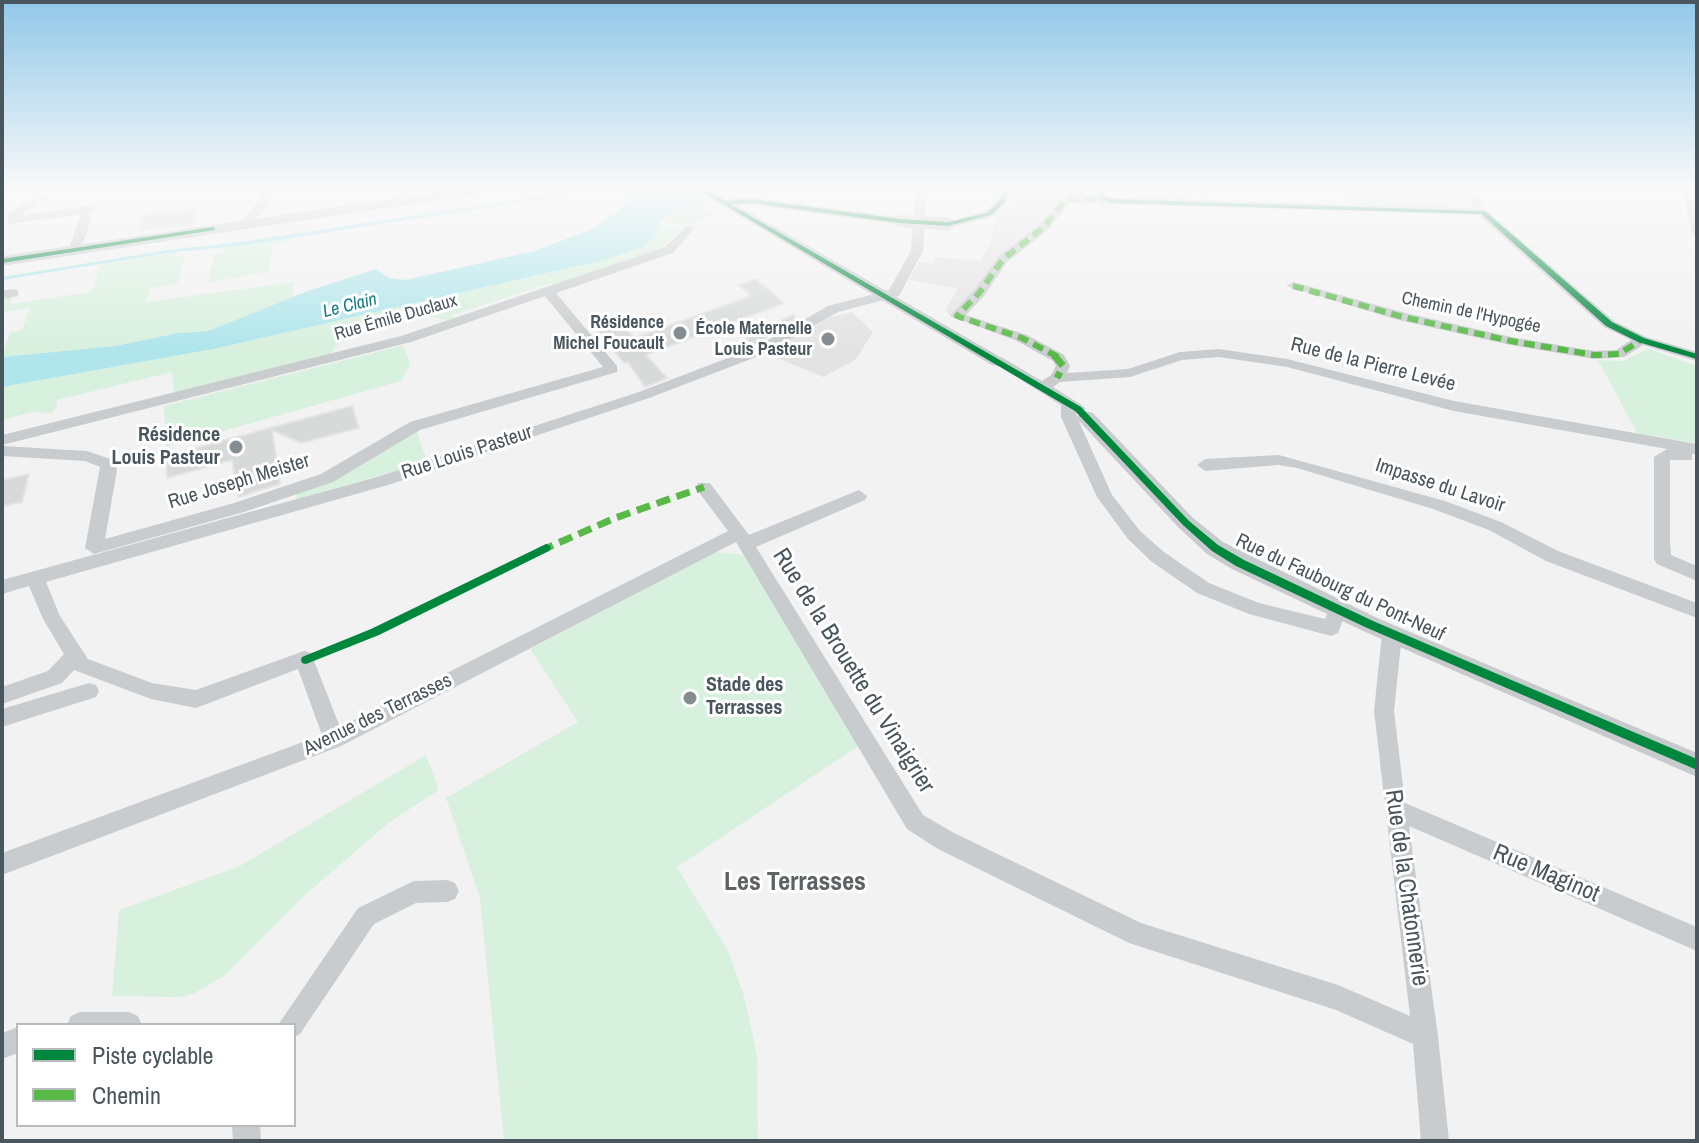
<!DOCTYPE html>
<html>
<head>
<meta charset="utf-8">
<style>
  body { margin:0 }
  #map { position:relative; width:1699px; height:1143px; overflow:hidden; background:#f2f2f2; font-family:"Archivo Narrow",sans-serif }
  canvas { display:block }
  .frame { position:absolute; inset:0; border:4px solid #49565d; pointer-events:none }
  .legend { position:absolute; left:16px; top:1023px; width:280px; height:104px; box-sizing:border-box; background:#fff; border:2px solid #b6bbbe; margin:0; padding:10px 14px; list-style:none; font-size:24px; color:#49565d }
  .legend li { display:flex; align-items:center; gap:16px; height:40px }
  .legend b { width:40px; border:2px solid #b6bbbe }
</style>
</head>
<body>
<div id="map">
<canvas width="1699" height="1143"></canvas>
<div class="frame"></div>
<ul class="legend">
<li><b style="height:10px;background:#00873e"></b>Piste cyclable</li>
<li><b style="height:10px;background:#58b947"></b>Chemin</li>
</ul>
</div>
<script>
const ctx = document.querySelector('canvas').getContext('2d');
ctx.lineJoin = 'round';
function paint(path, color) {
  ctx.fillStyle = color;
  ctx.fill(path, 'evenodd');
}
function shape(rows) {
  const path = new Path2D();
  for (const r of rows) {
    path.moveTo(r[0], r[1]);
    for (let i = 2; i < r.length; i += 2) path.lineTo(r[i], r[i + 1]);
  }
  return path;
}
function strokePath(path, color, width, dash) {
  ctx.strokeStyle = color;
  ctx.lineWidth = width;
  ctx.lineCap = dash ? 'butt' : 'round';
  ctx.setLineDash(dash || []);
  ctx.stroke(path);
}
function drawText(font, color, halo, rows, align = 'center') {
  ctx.font = font + ' "Archivo Narrow",sans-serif';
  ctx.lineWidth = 6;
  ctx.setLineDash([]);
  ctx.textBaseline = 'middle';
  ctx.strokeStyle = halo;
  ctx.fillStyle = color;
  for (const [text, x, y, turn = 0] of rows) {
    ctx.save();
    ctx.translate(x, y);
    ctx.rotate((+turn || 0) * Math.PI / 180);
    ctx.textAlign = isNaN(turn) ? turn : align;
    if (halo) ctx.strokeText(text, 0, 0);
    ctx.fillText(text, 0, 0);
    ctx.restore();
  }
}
paint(shape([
  [1015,190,1088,190,1089,198,1064,196,1041,226,953,318,945,310,958,289,909,280,919,262,933,264,936,257,980,261,991,241,995,216,1009,206],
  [852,312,873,332,855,360,823,377,763,352,831,317]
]), '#e4e3e3');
paint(shape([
  [1338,190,1462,190,1467,196,1449,208,1376,205,1346,203],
  [698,196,708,202,704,207,716,214,685,228,662,220],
  [660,222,672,228,684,229,659,249,557,289,551,283,452,315,456,322,450,324,444,319,427,317,429,311,360,331,358,337,339,343,330,354,174,393,172,372,57,400,56,408,51,413,44,414,38,411,2,420,2,387,213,349,582,265,633,251],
  [290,238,289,242,272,246,269,271,208,283,214,255,224,254,225,247],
  [176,252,175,257,185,256,177,284,150,288,146,302,294,282,292,298,208,331,178,333,115,346,2,357,10,332,22,330,30,308,2,312,2,297,12,295,11,304,92,292,100,264],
  [401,346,404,347,410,364,401,381,166,447,164,406],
  [1648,349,1697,366,1697,443,1637,433,1598,360,1623,361],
  [415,426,427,462,297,499,295,491],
  [716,552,744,555,858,746,677,867,728,951,744,996,757,1055,758,1141,504,1141,480,898,446,798,578,722,530,649],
  [426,755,439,790,391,821,305,895,224,976,193,994,180,997,112,996,119,910,240,866]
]), '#d8f0de');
paint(shape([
  [578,190,601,190,247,245,168,253,2,280,2,277,168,250,247,241],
  [636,190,716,190,698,196,680,210,666,215,659,223,654,237,642,247,604,260,213,349,2,387,2,357,115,346,178,333,208,331,308,291,376,269,389,278,406,280,534,251,592,229,616,213]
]), '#afe5eb');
const building = shape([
  [200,207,193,225,139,230,144,215,200,207],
  [756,279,784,303,646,355,667,378,645,387,628,362,624,363,597,330,613,324,619,330,625,328,635,338,751,296,739,285,756,279],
  [794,314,797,320,753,345,746,339,794,314],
  [352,406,359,428,301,443,272,430,280,484,238,497,232,460,167,478,166,456,352,406],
  [29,474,22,502,2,506,2,480,29,474]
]);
paint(building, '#d8dada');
strokePath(building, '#e3e4e5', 2);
paint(shape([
  [32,190,44,190,48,199,19,216,91,205,97,209,91,213,8,224,7,213,36,198,32,190],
  [266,190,278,190,251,227,243,227,241,224,266,190],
  [396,190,408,190,403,203,397,207,391,203,396,190],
  [915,190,927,190,923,251,899,296,838,312,764,354,649,398,388,485,46,582,60,616,88,659,152,683,196,690,304,651,311,653,340,727,728,531,698,491,696,487,698,483,710,483,749,535,859,490,867,496,865,500,756,547,923,815,954,833,1141,923,1338,985,1410,1016,1374,711,1382,634,1385,629,1392,626,1399,629,1402,634,1394,711,1405,803,1697,927,1697,951,1409,826,1438,1036,1449,1141,1421,1141,1413,1044,1336,1010,1129,943,938,849,907,829,736,542,341,746,2,875,2,853,322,735,298,669,196,708,151,699,74,670,62,683,2,704,2,687,48,671,64,654,43,619,29,586,2,594,2,580,377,477,639,392,754,348,828,306,889,290,911,251,915,190],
  [1001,190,1013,190,1006,204,993,217,948,228,942,224,985,211,997,200,1001,190],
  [1462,190,1474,190,1486,210,1614,321,1646,337,1697,352,1697,361,1643,345,1624,357,1594,359,1511,345,1398,320,1286,286,1293,282,1406,313,1511,337,1594,351,1616,350,1631,340,1604,327,1478,215,1070,203,1047,231,1007,262,984,296,966,315,1027,335,1064,355,1070,366,1067,373,1128,369,1180,352,1219,349,1287,359,1454,401,1697,444,1697,454,1692,454,1692,460,1670,460,1670,541,1671,555,1697,566,1697,581,1657,564,1654,559,1654,457,1667,449,1454,411,1287,367,1219,357,1182,360,1130,377,1060,382,1053,387,1083,406,1086,409,1076,413,1077,417,1112,495,1140,531,1164,552,1209,583,1259,603,1325,619,1331,605,1338,603,1345,605,1347,610,1338,633,1331,636,1249,614,1197,593,1152,562,1128,539,1097,497,1061,417,1061,405,991,361,998,357,1003,358,1042,381,1051,375,1056,366,1053,361,1017,341,950,316,974,290,999,256,1039,225,1063,197,1067,195,1473,208,1462,190],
  [1683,190,1695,190,1697,236,1691,232,1683,190],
  [751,197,900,217,906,221,900,225,751,205,724,207,718,203,724,199,751,197],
  [86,213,92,217,81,249,71,252,69,249,80,217,86,213],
  [688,225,694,229,673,253,556,293,617,366,617,372,420,430,333,482,244,512,94,554,85,548,100,467,85,461,2,456,4,446,87,451,113,460,117,470,105,539,234,503,321,474,410,422,603,367,545,296,411,342,2,445,2,435,401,336,665,247,688,225],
  [13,289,18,290,18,296,2,299,2,291,13,289],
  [1279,455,1445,501,1501,522,1558,551,1697,603,1697,618,1546,561,1489,530,1433,509,1297,468,1279,465,1205,471,1197,465,1205,459,1279,455],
  [89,683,96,685,99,691,96,697,2,727,2,709,89,683],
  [447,880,455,883,459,891,455,899,447,902,416,903,374,924,300,1034,294,1037,294,1025,278,1025,358,908,414,881,447,880],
  [80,1012,129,1012,138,1016,142,1025,67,1025,71,1016,80,1012],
  [18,1027,18,1053,2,1059,2,1033,18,1027],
  [232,1125,260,1125,261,1141,233,1141,232,1125]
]), '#c9ccce');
paint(shape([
  [450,190,484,190,477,194,2,266,2,256,450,190],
  [695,190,712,190,1007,361,998,366,992,365,695,190],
  [1086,411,1093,413,1193,518,1223,542,1377,618,1697,753,1697,777,1361,630,1232,569,1207,554,1179,528,1079,421,1077,417,1079,413,1086,411]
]), '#c8cbcd');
strokePath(shape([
  [900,221,948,224]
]), '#c9ccce', 13);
strokePath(shape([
  [1293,286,1403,317,1511,341,1594,355,1619,354,1641,340],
  [1058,357,1022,338,957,316,979,293,1003,259,1043,228,1066,199,1105,200]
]), '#58b947', 6, [11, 6]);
strokePath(shape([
  [1054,355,1063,366,1057,378],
  [540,551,615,518,704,487]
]), '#58b947', 7, [14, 7]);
paint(shape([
  [699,190,706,190,725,201,751,199,900,219,948,222,987,213,999,201,1004,190,1010,190,1004,203,991,215,948,226,900,223,751,203,730,204,1081,407,1189,521,1218,545,1244,560,1373,621,1697,759,1697,770,1365,627,1236,566,1212,551,1183,525,1075,411,699,190],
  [1096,190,1102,190,1105,196,1112,199,1485,211,1612,322,1644,338,1697,354,1697,359,1638,342,1606,326,1481,214,1111,203,1100,198,1096,190],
  [213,227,215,228,215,230,2,263,2,259,213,227],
  [546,544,549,545,551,548,549,551,379,635,306,664,302,663,301,660,302,657,371,629,546,544]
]), '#00873e');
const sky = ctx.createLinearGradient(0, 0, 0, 350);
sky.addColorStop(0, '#91c8e9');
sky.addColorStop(0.54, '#f9f9f9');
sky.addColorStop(1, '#f9f9f900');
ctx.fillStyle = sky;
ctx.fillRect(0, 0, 1699, 350);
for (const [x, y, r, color] of [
  [680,333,8,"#848d91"],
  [828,339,8,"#848d91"],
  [236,447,8,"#848d91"],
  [690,698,8,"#848d91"]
]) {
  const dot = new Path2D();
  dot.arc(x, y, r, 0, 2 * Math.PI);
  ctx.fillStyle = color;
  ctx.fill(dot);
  strokePath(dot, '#fff', 3);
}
drawText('italic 18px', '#137c88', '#fff', [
  ["Le Clain",350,306,-14]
]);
drawText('18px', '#49565d', '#fff', [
  ["Chemin de l'Hypogée",1471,313,12],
  ["Rue Émile Duclaux",396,318,-16]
]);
drawText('bold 18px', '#49565d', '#fff', [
  ["Résidence",664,323],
  ["Michel Foucault",664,344],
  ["École Maternelle",812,329],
  ["Louis Pasteur",812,350]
], 'right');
drawText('20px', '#49565d', '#fff', [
  ["Rue de la Pierre Levée",1373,365,14],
  ["Rue Louis Pasteur",467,453,-18],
  ["Rue Joseph Meister",239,482,-17],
  ["Impasse du Lavoir",1440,486,18],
  ["Rue du Faubourg du Pont-Neuf",1340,588,25],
  ["Avenue des Terrasses",378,715,-26]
]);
drawText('bold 20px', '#49565d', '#fff', [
  ["Résidence",220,436],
  ["Louis Pasteur",220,459],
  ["Stade des",706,686,"left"],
  ["Terrasses",706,709,"left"]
], 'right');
drawText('24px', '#49565d', '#fff', [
  ["Rue de la Brouette du Vinaigrier",853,671,58],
  ["Rue Maginot",1546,874,23],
  ["Rue de la Chatonnerie",1406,888,82]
]);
drawText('bold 26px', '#5d6265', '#fff', [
  ["Les Terrasses",795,883]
]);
</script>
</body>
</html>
